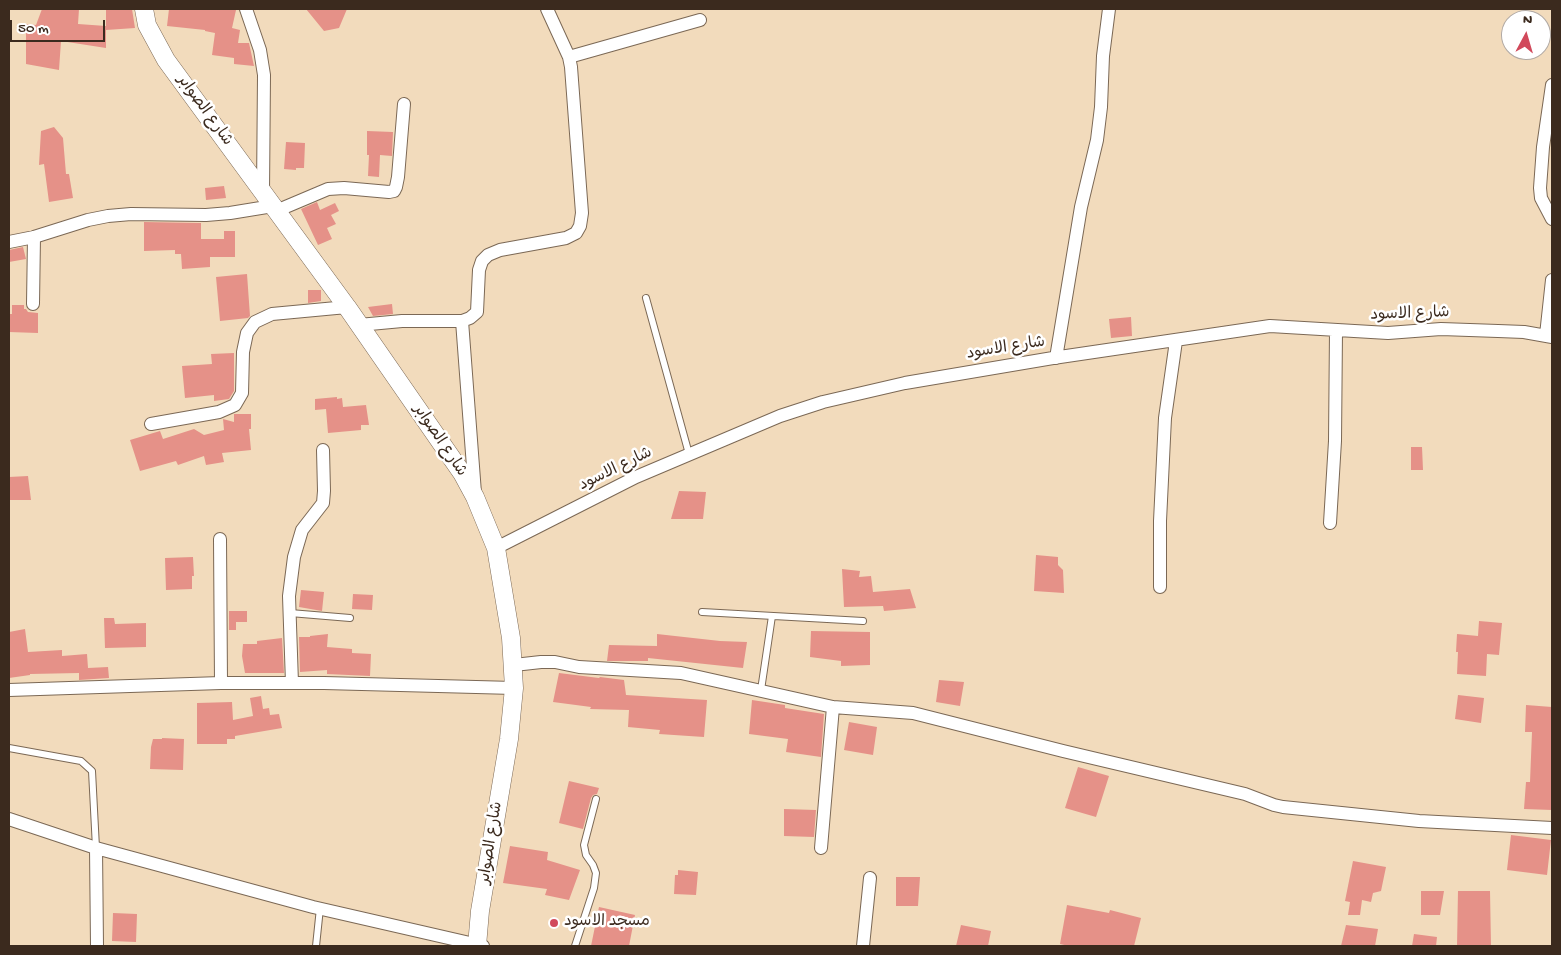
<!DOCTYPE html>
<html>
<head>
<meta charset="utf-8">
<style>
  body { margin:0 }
  #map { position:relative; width:1561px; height:955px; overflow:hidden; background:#f2dbbc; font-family:"Gochi Hand",sans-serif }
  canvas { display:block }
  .frame { position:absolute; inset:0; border:10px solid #3b2a1e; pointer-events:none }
  .north { position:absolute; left:1501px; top:10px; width:50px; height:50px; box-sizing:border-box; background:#fff; border:1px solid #b1aaa5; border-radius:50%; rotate:6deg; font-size:14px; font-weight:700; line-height:20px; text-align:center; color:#3b2a1e }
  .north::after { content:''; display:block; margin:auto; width:18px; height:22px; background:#d1495b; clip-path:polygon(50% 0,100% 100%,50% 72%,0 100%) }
  .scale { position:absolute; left:10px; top:20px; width:95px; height:22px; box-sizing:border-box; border:2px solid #3b2a1e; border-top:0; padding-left:6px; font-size:15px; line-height:18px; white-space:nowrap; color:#3b2a1e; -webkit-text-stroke:4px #fff; paint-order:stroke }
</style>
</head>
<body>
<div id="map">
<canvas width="1561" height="955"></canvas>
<div class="frame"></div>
<div class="north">N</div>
<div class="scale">50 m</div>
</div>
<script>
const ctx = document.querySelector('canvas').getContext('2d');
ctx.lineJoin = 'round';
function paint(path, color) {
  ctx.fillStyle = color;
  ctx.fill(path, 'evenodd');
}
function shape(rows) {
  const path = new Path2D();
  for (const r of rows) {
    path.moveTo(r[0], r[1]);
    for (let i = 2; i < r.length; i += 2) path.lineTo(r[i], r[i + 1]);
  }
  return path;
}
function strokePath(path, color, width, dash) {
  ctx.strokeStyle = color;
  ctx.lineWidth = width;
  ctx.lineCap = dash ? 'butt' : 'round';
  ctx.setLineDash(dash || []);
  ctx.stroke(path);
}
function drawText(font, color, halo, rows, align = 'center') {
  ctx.font = font + ' "Gochi Hand","Playpen Sans Arabic",sans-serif';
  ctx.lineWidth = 5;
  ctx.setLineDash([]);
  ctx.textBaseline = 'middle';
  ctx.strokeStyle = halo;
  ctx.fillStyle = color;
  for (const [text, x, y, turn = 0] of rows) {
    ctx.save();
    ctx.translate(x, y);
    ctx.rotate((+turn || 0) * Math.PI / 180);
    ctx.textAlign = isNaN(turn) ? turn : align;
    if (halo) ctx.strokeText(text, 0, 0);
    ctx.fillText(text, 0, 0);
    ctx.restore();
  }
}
paint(shape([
  [42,9,79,9,78,24,106,26,106,48,61,41,59,70,26,64,26,24,36,25],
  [106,9,132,9,135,28,106,30],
  [169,9,236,10,232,28,240,30,238,43,249,43,254,66,234,64,234,58,212,55,215,33,205,31,205,30,167,26],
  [306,9,347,9,339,28,324,31],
  [54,127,63,138,66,174,69,174,73,198,49,202,44,164,39,165,41,131],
  [367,131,393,132,392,156,380,155,379,177,368,176,369,155,367,155],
  [286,142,305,143,304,168,296,168,296,170,284,169],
  [224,186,226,198,206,200,205,188],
  [317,202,320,210,335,203,339,211,331,215,336,224,327,228,332,239,318,245,301,209],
  [144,222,201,223,201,239,224,239,224,231,235,231,235,257,210,257,210,267,182,269,181,254,175,254,175,250,144,251],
  [23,247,26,259,9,262,9,250],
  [247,274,250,316,248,318,220,321,216,277],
  [308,290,321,290,321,301,308,303],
  [392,304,393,314,373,316,368,307],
  [12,305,24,305,24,309,26,309,28,312,38,313,38,333,9,332,9,314,12,314],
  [1131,317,1132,336,1111,338,1109,319],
  [234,353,234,391,229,399,214,401,214,395,185,398,182,366,212,364,211,354],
  [337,397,337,399,342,398,343,407,366,405,369,425,361,425,361,430,328,433,326,409,315,410,315,399],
  [234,414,251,414,251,429,249,429,251,450,222,453,224,462,206,465,204,456,178,465,176,461,140,471,130,440,160,431,163,439,194,429,204,435,224,430,223,419,234,422],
  [1411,447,1422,447,1423,470,1411,470],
  [28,476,31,500,9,500,9,477],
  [679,491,706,492,703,519,671,519],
  [1036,555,1058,557,1058,565,1063,570,1064,593,1034,591],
  [193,557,194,576,192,576,192,589,166,590,165,558],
  [842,569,860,571,859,577,871,576,873,592,910,589,916,608,884,611,883,606,844,607],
  [301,590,324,592,322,611,299,607],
  [353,594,373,595,372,610,352,609],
  [229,611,247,611,247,622,236,622,236,630,229,630],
  [104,618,114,618,115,624,146,623,146,647,105,648],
  [1479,621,1502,623,1499,655,1487,654,1486,676,1457,674,1458,652,1456,652,1457,634,1478,636],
  [25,629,28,652,62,650,62,656,87,654,88,668,108,667,109,678,79,680,79,673,30,674,30,675,9,678,9,632],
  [811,631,870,632,870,665,841,666,841,661,810,657],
  [328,634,327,647,352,649,352,653,371,654,370,676,327,674,327,670,300,672,299,637,310,637,310,636],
  [657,634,720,641,747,642,743,668,648,658,648,661,607,661,609,645,657,646],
  [282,638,284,673,245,673,242,656,243,644,257,644,257,641],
  [559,673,599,678,600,677,624,680,626,695,707,700,704,737,659,734,660,730,628,727,629,710,590,709,591,707,553,702],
  [939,680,964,682,960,706,936,702],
  [1458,695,1484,698,1481,723,1455,719],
  [261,696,263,709,269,708,270,715,279,714,282,728,235,736,235,739,227,739,227,744,197,744,197,703,232,702,233,720,253,716,250,698],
  [752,700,785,705,785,708,824,714,821,757,786,752,788,739,749,734],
  [1526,705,1552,707,1552,810,1524,809,1526,782,1530,782,1532,732,1525,732],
  [849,722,877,727,873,755,844,750],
  [162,738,184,739,183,770,150,769,151,747,153,739,162,739],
  [1078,767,1109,776,1096,817,1065,808],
  [569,781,599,788,597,794,593,795,591,798,583,829,559,823],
  [784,809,816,810,814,837,784,836],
  [1511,835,1551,840,1547,875,1507,870],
  [510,846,548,852,547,860,580,870,569,900,545,895,547,889,503,883],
  [1353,861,1386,867,1381,891,1373,893,1371,902,1362,900,1360,915,1348,915,1350,902,1345,901],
  [678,870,698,872,696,895,674,894,675,875,678,875],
  [896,877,920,877,918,906,896,906],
  [1421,891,1444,891,1440,915,1421,915],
  [1458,891,1490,891,1491,946,1457,946],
  [1067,905,1109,913,1110,910,1141,918,1134,946,1069,946,1060,944],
  [599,907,635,915,629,946,591,946],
  [113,913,137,914,136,942,112,941],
  [961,925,991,931,988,946,956,946],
  [1346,925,1378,929,1375,946,1341,946],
  [1414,934,1437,937,1436,946,1412,946]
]), '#e59188');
const lane = shape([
  [646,298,689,454],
  [702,612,863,621],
  [290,613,350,618],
  [761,690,772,616],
  [9,748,81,761,92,771,96,848],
  [316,946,320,908],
  [575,946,594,888,596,873,593,865,586,855,584,845,596,799]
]);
const street = shape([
  [246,9,260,50,264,75,263,192],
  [569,57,700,20],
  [1552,85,1543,147,1540,188,1541,198,1552,219],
  [276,211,328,189,344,188,389,192,394,191,396,187,398,177,404,104],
  [9,242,34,237,88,220,108,216,131,214,206,215,230,213,273,206],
  [33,304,34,237],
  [462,321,475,493],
  [359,325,402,321,462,321,470,318,477,312,479,270,482,261,488,255,500,250,566,238,576,233,580,226,582,213,571,67,569,57,547,9],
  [1546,335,1552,280],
  [1056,358,1081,207,1097,140,1101,107,1103,56,1109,9],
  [151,424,219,412,235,405,242,393,243,352,247,333,255,322,272,314,347,307],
  [1330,523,1335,441,1336,331],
  [220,539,221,683],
  [496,548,636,477,780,416,823,402,905,383,1053,358,1270,326,1388,333,1441,329,1498,331,1524,332,1552,337],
  [1160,587,1160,521,1165,418,1176,341],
  [514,665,541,662,555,662,579,667,681,673,833,707,913,713,1063,751,1245,794,1274,805,1283,807,1419,821,1552,828],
  [292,683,289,596,294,557,302,530,323,503,324,491,323,450],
  [9,690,221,683,324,683,514,688],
  [9,819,96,848,313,907,483,946],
  [96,848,97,946],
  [821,848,833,707],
  [863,946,870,878]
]);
const secondary = shape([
  [144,9,147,25,166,60,347,307,462,473,475,497,496,548,511,638,514,688,509,739,480,911,477,946]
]);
strokePath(lane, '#7b6855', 8);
strokePath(street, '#7b6855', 14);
strokePath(secondary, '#7b6855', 19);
strokePath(lane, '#fff', 6);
strokePath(street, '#fff', 12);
strokePath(secondary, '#fff', 18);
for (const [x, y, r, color] of [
  [554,923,5,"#d1495b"]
]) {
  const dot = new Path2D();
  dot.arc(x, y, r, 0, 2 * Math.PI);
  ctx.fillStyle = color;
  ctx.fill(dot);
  strokePath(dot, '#fff', 2);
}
drawText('16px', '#3b2a1e', '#fff', [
  ["شارع الصوابر",204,111,54],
  ["شارع الاسود",1410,315,-2],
  ["شارع الاسود",1006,349,-9],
  ["شارع الصوابر",439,441,56],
  ["شارع الاسود",616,470,-26],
  ["شارع الصوابر",492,843,-81]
]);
drawText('16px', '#3b2a1e', '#fff', [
  ["مسجد الاسود",564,923]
], 'left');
</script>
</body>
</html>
